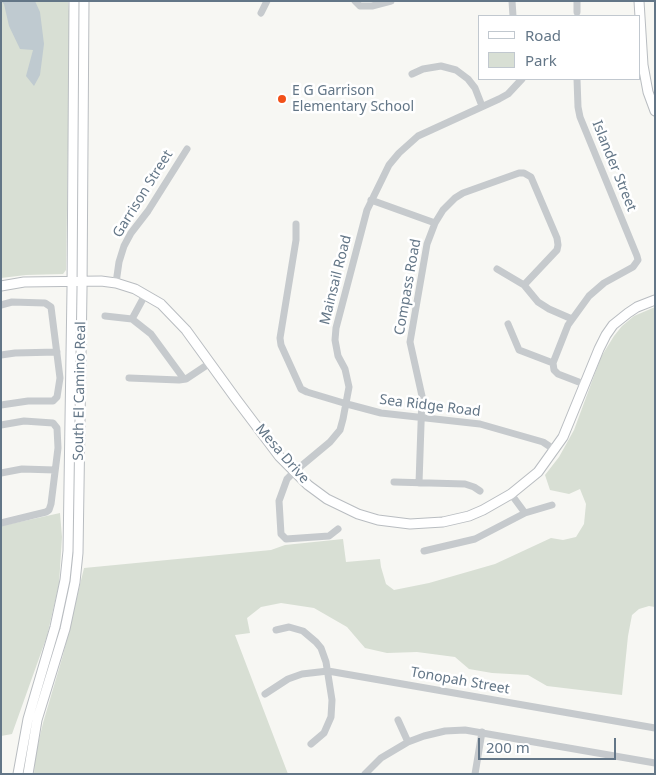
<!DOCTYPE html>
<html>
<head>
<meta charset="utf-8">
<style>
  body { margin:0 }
  #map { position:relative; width:656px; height:775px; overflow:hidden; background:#f7f7f3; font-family:"Noto Sans",sans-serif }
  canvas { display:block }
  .frame { position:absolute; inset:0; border:2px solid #637687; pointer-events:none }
  .legend { position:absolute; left:478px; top:15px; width:162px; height:65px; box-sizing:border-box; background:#fff; border:1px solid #c1c8cf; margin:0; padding:6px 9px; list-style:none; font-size:15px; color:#637687 }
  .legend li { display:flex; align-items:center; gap:10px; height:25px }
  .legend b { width:25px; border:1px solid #c1c8cf }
  .scale { position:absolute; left:478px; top:738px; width:138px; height:22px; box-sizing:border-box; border:2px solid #637687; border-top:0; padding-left:6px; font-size:15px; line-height:18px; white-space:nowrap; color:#637687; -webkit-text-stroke:4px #fff; paint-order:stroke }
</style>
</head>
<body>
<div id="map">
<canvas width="656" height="775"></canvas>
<div class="frame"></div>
<ul class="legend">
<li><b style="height:6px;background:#fff"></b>Road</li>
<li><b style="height:14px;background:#d8dfd4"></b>Park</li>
</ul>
<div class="scale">200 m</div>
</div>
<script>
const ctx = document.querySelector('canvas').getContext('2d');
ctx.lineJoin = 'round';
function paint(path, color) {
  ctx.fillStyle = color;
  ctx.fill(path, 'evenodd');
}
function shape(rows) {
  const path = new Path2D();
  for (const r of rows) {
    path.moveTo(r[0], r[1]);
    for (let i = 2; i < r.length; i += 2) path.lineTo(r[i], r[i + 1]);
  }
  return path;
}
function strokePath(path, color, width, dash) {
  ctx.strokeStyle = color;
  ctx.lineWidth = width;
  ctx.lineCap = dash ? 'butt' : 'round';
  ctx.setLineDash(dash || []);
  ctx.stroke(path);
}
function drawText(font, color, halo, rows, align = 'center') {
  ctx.font = font + ' "Noto Sans",sans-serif';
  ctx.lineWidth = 5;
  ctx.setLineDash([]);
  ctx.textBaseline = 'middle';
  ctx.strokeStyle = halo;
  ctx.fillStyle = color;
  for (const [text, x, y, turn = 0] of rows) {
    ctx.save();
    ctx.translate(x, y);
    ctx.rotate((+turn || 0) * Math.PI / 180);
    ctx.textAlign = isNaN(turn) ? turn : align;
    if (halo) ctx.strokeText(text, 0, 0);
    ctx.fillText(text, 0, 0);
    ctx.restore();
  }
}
paint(shape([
  [1,1,68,1,70,22,66,270,63,274,26,275,1,278],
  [655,307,655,607,649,606,639,609,632,615,628,636,622,695,547,686,528,675,492,673,469,669,455,657,417,652,387,653,365,648,347,627,314,608,281,603,261,607,247,618,250,633,235,635,288,774,34,774,35,757,43,723,63,655,84,568,271,550,285,545,343,539,346,562,380,559,381,567,386,584,394,590,429,583,495,564,551,538,563,540,576,537,584,524,586,504,580,489,569,494,550,490,545,475,559,457,574,430,601,357,614,336,622,326,634,316],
  [60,513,62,537,59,584,47,636,12,734,1,736,1,526]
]), '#d8dfd4');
paint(shape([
  [1,1,35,1,40,12,44,44,40,75,34,86,26,76,33,50,20,49,9,26,4,4]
]), '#bfcad0');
const major = shape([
  [639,1,643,65,648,92,655,111],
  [1,286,24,282,101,281,116,283,135,289,161,304,186,330,236,399,279,456,308,485,327,499,358,514,378,520,410,524,443,522,469,516,483,510,511,494,538,472,563,437,599,349,606,335,613,325,628,313,637,307,655,300],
  [18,774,28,719,55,627,65,580,68,551,72,289,74,1],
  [28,774,37,720,65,629,75,582,78,553,82,290,84,1]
]);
strokePath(major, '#b9bdc1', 11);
strokePath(shape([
  [355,1,360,6,372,6,391,1],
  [512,1,513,16],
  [577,1,577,12],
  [261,13,267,1],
  [412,74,423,69,441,66,456,70,468,79,475,88,482,106],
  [577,79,578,107,580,117,637,256,638,260,633,267,604,283,589,296,568,325,553,363,554,370,558,374,584,384],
  [371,200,435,223],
  [296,224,296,240,280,338,281,345,301,389,307,392,347,404,381,413,480,424,543,442,555,450],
  [497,269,524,285,538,302,549,309,572,319],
  [116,283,119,262,124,246,131,233,148,211,187,149],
  [1,305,12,302,45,303,51,307,60,378,57,397,53,401,28,401,1,405],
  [105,316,132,319,151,334,184,379],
  [132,319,145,295],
  [508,324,519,350,553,363],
  [1,355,15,353,57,352],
  [129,378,179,380,186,379,210,363],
  [1,425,24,421,53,423,57,428,58,448,51,504,49,510,46,512,1,523],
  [1,473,22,469,55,470],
  [394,482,465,484,474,487,480,491],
  [419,483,422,396,410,342,427,244,435,223,443,210,455,198,463,193,519,173,524,173,531,177,557,238,558,245,557,250,524,285],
  [511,494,525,513],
  [338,529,329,536,286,539,281,534,279,501,287,479,294,472,330,442,340,430,343,419,349,387,345,369,338,356,335,340,336,328,367,210,389,165,399,153,418,136,499,99,508,94,522,79],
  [424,551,475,539,525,513,552,505],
  [276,630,289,627,303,631,316,642,321,648,326,662,332,700,331,717,324,733,311,744],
  [265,694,288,679,302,674,328,671,655,728],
  [398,720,408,742],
  [365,774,381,758,408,742,424,736,445,731,465,730,655,763],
  [475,774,482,732]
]), '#c6cacd', 7);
strokePath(major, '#fff', 9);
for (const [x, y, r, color] of [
  [282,99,5,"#f25018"]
]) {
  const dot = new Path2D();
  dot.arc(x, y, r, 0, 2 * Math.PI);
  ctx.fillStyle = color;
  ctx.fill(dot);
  strokePath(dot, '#fff', 2);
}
drawText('14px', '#637687', '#fff', [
  ["E G Garrison",292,91],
  ["Elementary School",292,107]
], 'left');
drawText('14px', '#637687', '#fff', [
  ["Islander Street",614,166,68],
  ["Garrison Street",143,194,-58],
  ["Mainsail Road",336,280,-76],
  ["Compass Road",408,287,-80],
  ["South El Camino Real",80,391,-89],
  ["Sea Ridge Road",430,406,7],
  ["Mesa Drive",282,454,49],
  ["Tonopah Street",460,681,10]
]);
</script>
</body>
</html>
